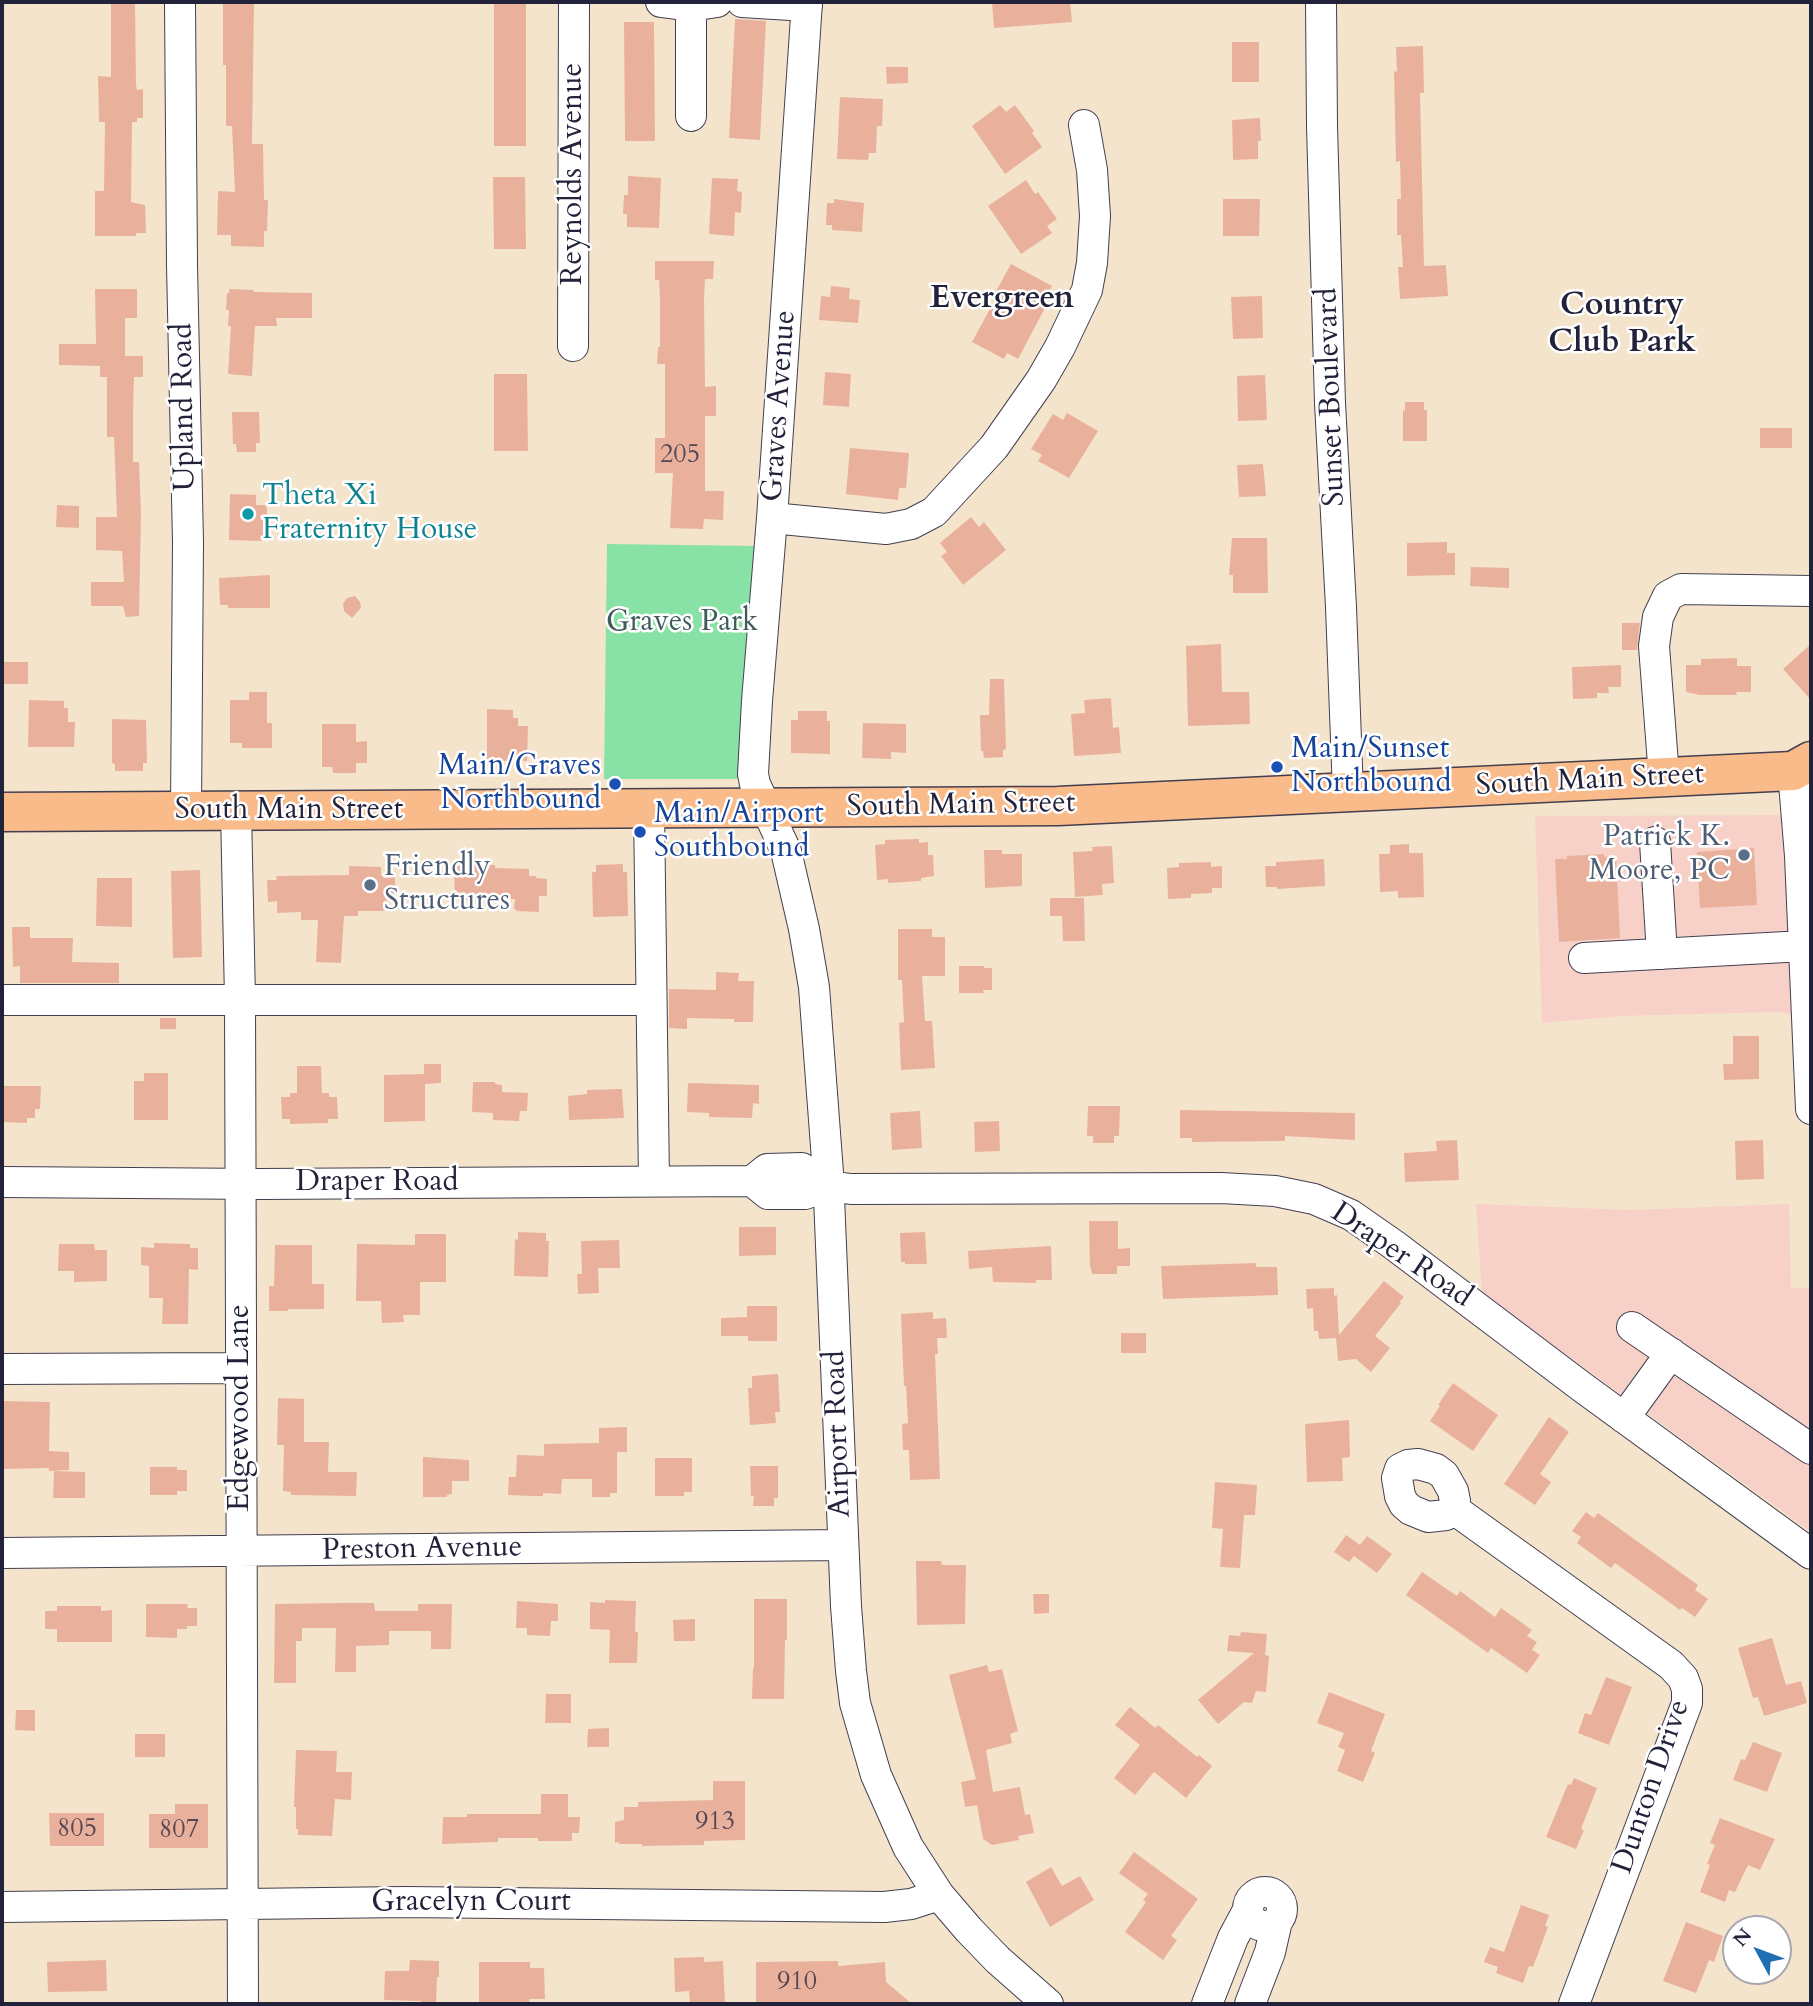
<!DOCTYPE html>
<html>
<head>
<meta charset="utf-8">
<style>
  body { margin:0 }
  #map { position:relative; width:1813px; height:2006px; overflow:hidden; background:#f5e4cc; font-family:Cardo,serif }
  canvas { display:block }
  .frame { position:absolute; inset:0; border:4px solid #22223b; pointer-events:none }
  .north { position:absolute; left:1722px; top:1915px; width:70px; height:70px; box-sizing:border-box; background:#fff; border:2px solid #a7a7b1; border-radius:50%; rotate:311deg; font-size:19px; font-weight:700; line-height:28px; text-align:center; color:#22223b }
  .north::after { content:''; display:block; margin:auto; width:24px; height:32px; background:#1f6fb2; clip-path:polygon(50% 0,100% 100%,50% 72%,0 100%) }
</style>
</head>
<body>
<div id="map">
<canvas width="1813" height="2006"></canvas>
<div class="frame"></div>
<div class="north">N</div>
</div>
<script>
const ctx = document.querySelector('canvas').getContext('2d');
ctx.lineJoin = 'round';
function paint(path, color) {
  ctx.fillStyle = color;
  ctx.fill(path, 'evenodd');
}
function shape(rows) {
  const path = new Path2D();
  for (const r of rows) {
    if (r.length === 3) {
      path.moveTo(r[0] + r[2], r[1]);
      path.arc(r[0], r[1], r[2], 0, 2 * Math.PI);
      continue;
    }
    path.moveTo(r[0], r[1]);
    for (let i = 2; i < r.length; i += 2) path.lineTo(r[i], r[i + 1]);
  }
  return path;
}
function strokePath(path, color, width, dash) {
  ctx.strokeStyle = color;
  ctx.lineWidth = width;
  ctx.lineCap = dash ? 'butt' : 'round';
  ctx.setLineDash(dash || []);
  ctx.stroke(path);
}
function drawText(font, color, halo, rows, align = 'center') {
  ctx.font = font + ' Cardo,serif';
  ctx.lineWidth = 5;
  ctx.setLineDash([]);
  ctx.textBaseline = 'middle';
  ctx.strokeStyle = halo;
  ctx.fillStyle = color;
  for (const [text, x, y, turn = 0] of rows) {
    ctx.save();
    ctx.translate(x, y);
    ctx.rotate((+turn || 0) * Math.PI / 180);
    ctx.textAlign = isNaN(turn) ? turn : align;
    if (halo) ctx.strokeText(text, 0, 0);
    ctx.fillText(text, 0, 0);
    ctx.restore();
  }
}
paint(shape([
  [1811,815,1811,1018,1778,1012,1621,1016,1542,1023,1535,816],
  [1476,1204,1631,1210,1789,1204,1791,1288,1811,1288,1811,1532,1482,1294]
]), '#f7d1c8');
paint(shape([
  [607,544,763,546,741,776,736,779,604,779]
]), '#88e1a5');
paint(shape([
  [111,2,135,2,136,85,137,90,143,89,143,118,137,118,137,122,132,122,131,202,145,205,146,233,136,233,136,236,95,236,95,191,104,191,105,122,99,122,98,76,111,77],
  [223,2,254,2,252,144,263,144,264,200,268,200,267,231,264,231,264,247,231,246,231,235,217,235,218,191,235,192,232,126,226,126,226,65,223,65],
  [494,2,526,2,526,146,494,146],
  [992,2,1070,2,1072,22,994,28],
  [735,19,766,21,760,140,729,138],
  [624,22,654,22,655,141,625,141],
  [1232,42,1259,42,1259,82,1232,82],
  [1423,46,1424,93,1420,93,1424,266,1446,265,1448,296,1400,299,1398,267,1403,267,1401,235,1397,235,1397,199,1401,199,1400,161,1396,162,1394,71,1397,72,1396,47],
  [886,67,908,67,908,83,887,84],
  [840,97,883,99,882,126,877,126,876,153,869,153,868,160,837,159],
  [1000,105,1006,112,1015,105,1034,131,1032,133,1042,147,1005,174,972,126],
  [1260,118,1261,141,1258,141,1258,159,1233,160,1232,120],
  [628,176,661,178,659,228,627,227,627,214,623,214,624,195,628,195],
  [493,177,525,177,526,249,494,249],
  [712,178,738,179,737,191,742,192,741,213,735,212,734,236,709,234],
  [1026,180,1035,194,1038,192,1057,219,1047,226,1052,233,1021,254,988,206],
  [834,199,864,203,862,232,832,230,832,225,826,225,827,203,834,203],
  [1223,199,1260,199,1259,236,1223,236],
  [655,261,714,261,713,279,705,279,704,299,705,387,716,386,716,416,705,416,705,491,724,491,723,520,704,519,703,529,670,528,673,473,655,473,655,438,665,438,665,364,657,364,658,347,660,347,660,299,659,280,655,280],
  [1011,264,1052,286,1042,304,1046,306,1018,359,1007,353,1004,359,972,342,997,296,994,295],
  [831,286,850,288,849,299,860,300,858,323,819,320,821,296,830,297],
  [95,289,137,289,137,318,125,318,125,356,143,356,143,377,134,377,133,412,133,462,139,462,141,513,139,616,126,617,123,606,91,606,91,582,124,582,122,551,96,550,96,517,117,517,114,437,107,437,107,377,100,377,100,366,59,365,59,344,96,344],
  [229,289,254,290,253,292,312,293,312,318,276,318,277,326,255,326,252,376,228,374,231,326,228,326,229,310,226,310,227,293,229,293],
  [1262,296,1263,338,1233,339,1231,297],
  [825,372,851,374,849,407,823,405],
  [494,374,527,374,528,451,494,451],
  [1265,375,1267,420,1238,421,1237,376],
  [1405,402,1424,402,1424,410,1427,410,1427,441,1403,441,1403,410,1405,411],
  [232,412,259,412,260,443,256,443,256,452,237,452,236,444,233,444],
  [1067,413,1098,431,1069,478,1038,461,1042,455,1031,449,1053,414,1063,420],
  [1760,428,1792,428,1792,448,1760,448],
  [850,448,909,453,906,488,899,488,898,500,846,494],
  [1263,464,1266,496,1239,497,1237,465],
  [230,494,256,495,256,505,267,505,267,522,263,522,263,541,229,540],
  [57,505,79,506,79,528,56,527],
  [971,517,979,527,984,522,1006,550,963,585,941,556,947,552,940,543],
  [1232,538,1267,538,1268,593,1233,593,1233,575,1229,575],
  [1447,542,1447,553,1455,553,1455,575,1407,576,1407,543],
  [1471,567,1509,568,1509,588,1470,586],
  [270,575,270,608,228,608,228,605,220,605,219,578],
  [355,596,360,602,361,608,352,618,344,611,343,604,347,598],
  [1622,623,1640,623,1637,650,1622,650],
  [1221,644,1222,692,1249,692,1250,724,1188,726,1186,646],
  [1811,644,1811,700,1783,669],
  [1737,658,1737,666,1751,666,1751,692,1736,692,1737,695,1700,695,1686,692,1686,665,1701,665,1701,659],
  [3,662,28,662,28,684,4,684],
  [1621,665,1621,687,1608,687,1609,693,1597,693,1597,698,1573,699,1572,667],
  [990,679,1004,679,1006,749,1003,750,1003,757,984,758,983,751,981,751,980,715,989,715],
  [249,692,267,692,267,723,272,723,272,748,242,748,242,743,230,743,230,700,249,700],
  [1111,698,1113,728,1119,727,1121,753,1074,756,1071,714,1085,713,1084,700],
  [29,700,64,701,64,708,68,708,68,722,75,722,74,747,28,747],
  [487,709,513,710,513,718,518,718,518,726,528,726,527,761,487,761],
  [798,711,827,711,827,721,830,721,830,754,791,753,791,720,798,720],
  [112,719,146,720,147,763,143,763,143,771,115,771,115,764,112,763],
  [863,723,906,724,906,753,891,752,891,759,862,758],
  [322,724,356,724,356,742,367,741,367,763,356,763,356,773,333,773,332,767,322,767],
  [919,839,919,843,928,842,928,855,933,855,934,876,921,878,921,881,888,883,888,879,877,880,875,845,885,844,885,840],
  [1409,844,1409,853,1423,853,1424,897,1398,898,1398,891,1380,892,1379,854,1390,854,1390,845],
  [1112,846,1114,883,1102,884,1103,895,1075,897,1073,852,1093,851,1092,847],
  [1754,848,1757,905,1700,908,1697,852],
  [984,850,1002,850,1002,854,1022,854,1022,886,985,888],
  [1604,854,1604,857,1616,856,1620,938,1559,942,1555,859,1567,859,1567,856],
  [1324,859,1325,886,1277,889,1277,887,1266,887,1265,866,1276,866,1276,862],
  [1211,862,1211,867,1222,866,1222,888,1212,888,1212,893,1191,894,1191,898,1168,899,1167,868,1179,867,1179,863],
  [623,864,623,872,627,872,628,916,593,917,592,872,596,872,596,865],
  [495,865,495,868,529,869,529,876,536,876,536,878,547,879,547,896,539,896,539,912,516,911,516,909,514,909,515,899,455,900,454,866],
  [349,866,381,867,381,876,395,876,395,894,387,894,386,911,358,911,358,916,344,916,341,963,316,962,318,920,301,920,301,912,277,913,277,901,268,902,267,880,277,880,276,876,349,875],
  [200,870,202,957,173,958,171,871],
  [97,878,132,878,132,927,96,926],
  [1050,898,1084,898,1085,941,1063,941,1062,916,1050,916],
  [12,927,30,927,30,938,73,938,72,962,119,963,119,983,20,983,20,966,13,967],
  [898,929,932,929,932,937,945,937,945,976,922,976,925,1021,932,1021,935,1068,901,1070,899,1023,904,1022,902,980,898,980],
  [959,966,984,966,984,968,992,968,992,990,983,990,984,993,959,993],
  [716,972,739,973,738,981,754,981,753,1022,734,1022,734,1019,687,1018,687,1029,669,1028,669,989,716,990],
  [160,1018,176,1018,176,1029,160,1029],
  [1733,1036,1759,1036,1759,1079,1724,1080,1723,1064,1733,1064],
  [424,1064,441,1064,441,1083,425,1084,425,1121,384,1122,384,1075,424,1074],
  [297,1066,321,1066,322,1093,329,1093,329,1097,337,1097,338,1119,328,1119,328,1123,290,1124,290,1119,282,1119,281,1097,290,1097,290,1093,297,1093],
  [144,1073,168,1073,168,1120,134,1120,134,1081,144,1081],
  [473,1082,495,1082,495,1084,502,1085,502,1092,528,1093,527,1111,520,1111,519,1121,493,1120,493,1113,472,1112],
  [688,1083,759,1085,759,1104,753,1103,752,1118,709,1117,709,1113,687,1112],
  [2,1086,41,1086,40,1109,35,1109,35,1118,27,1118,27,1123,2,1122],
  [622,1089,624,1118,569,1120,568,1096,587,1094,587,1090],
  [1088,1106,1120,1106,1119,1136,1114,1136,1114,1143,1093,1143,1093,1136,1087,1136],
  [1180,1110,1355,1113,1355,1140,1285,1136,1285,1141,1192,1142,1192,1138,1180,1138],
  [920,1111,922,1148,892,1150,890,1113],
  [999,1121,1000,1151,975,1152,974,1122],
  [1457,1140,1459,1180,1405,1182,1404,1153,1437,1151,1436,1141],
  [1763,1140,1764,1179,1736,1180,1735,1141],
  [1089,1221,1118,1221,1118,1249,1130,1248,1130,1266,1117,1266,1117,1274,1092,1274,1091,1268,1090,1268],
  [739,1227,776,1227,776,1255,739,1256],
  [518,1232,546,1233,546,1241,549,1241,548,1277,514,1276,515,1239,518,1240],
  [925,1232,927,1264,905,1264,905,1262,901,1262,900,1233],
  [415,1234,446,1234,446,1282,420,1282,420,1315,403,1315,404,1322,382,1323,381,1301,356,1301,357,1244,415,1245],
  [619,1240,620,1268,598,1268,599,1293,578,1294,577,1274,582,1274,581,1241],
  [154,1243,190,1244,190,1248,198,1248,198,1270,189,1269,188,1324,162,1324,163,1298,149,1298,149,1266,141,1265,141,1247,154,1248],
  [59,1244,94,1244,95,1250,107,1250,107,1281,74,1282,74,1271,58,1271],
  [275,1245,312,1245,312,1284,324,1284,324,1309,288,1309,288,1311,269,1311,269,1286,274,1286],
  [1051,1246,1052,1280,1036,1280,1036,1283,993,1282,992,1267,969,1269,968,1251],
  [1256,1263,1256,1267,1277,1267,1278,1295,1163,1299,1161,1266],
  [1384,1281,1404,1297,1399,1302,1401,1303,1375,1336,1390,1348,1371,1372,1356,1359,1338,1361,1336,1338,1319,1339,1318,1331,1314,1331,1313,1308,1307,1309,1306,1289,1334,1288,1334,1296,1337,1295,1339,1335],
  [747,1306,777,1306,777,1341,748,1341,748,1336,721,1336,721,1318,747,1317],
  [933,1312,933,1319,946,1318,947,1338,937,1338,938,1354,935,1354,940,1479,910,1480,909,1450,903,1450,902,1424,908,1423,906,1386,904,1386,901,1314],
  [1121,1333,1146,1333,1146,1353,1121,1353],
  [778,1374,780,1412,775,1412,776,1423,750,1425,748,1388,752,1388,752,1376],
  [1453,1383,1498,1415,1473,1451,1430,1421,1440,1406,1438,1405],
  [278,1398,304,1399,304,1442,329,1442,328,1472,357,1472,356,1496,291,1495,291,1492,283,1491,284,1445,277,1445],
  [2,1401,50,1402,49,1451,69,1452,69,1470,49,1471,49,1468,2,1469],
  [1549,1417,1569,1432,1540,1474,1551,1482,1535,1505,1504,1484],
  [1349,1420,1350,1457,1342,1458,1343,1481,1307,1482,1305,1424],
  [627,1427,627,1452,617,1452,617,1493,610,1493,610,1497,592,1497,592,1479,562,1479,561,1494,543,1493,543,1496,532,1496,508,1495,509,1477,516,1477,517,1455,544,1456,544,1444,599,1443,599,1428],
  [423,1457,469,1460,469,1481,452,1481,452,1494,447,1495,447,1497,423,1497],
  [655,1458,692,1458,692,1492,684,1492,684,1496,655,1496],
  [750,1466,778,1466,778,1498,774,1498,774,1506,753,1506,754,1496,751,1496],
  [150,1467,177,1467,177,1470,187,1470,187,1491,177,1491,177,1495,150,1495],
  [54,1471,85,1472,85,1498,53,1498],
  [1215,1482,1257,1485,1255,1515,1244,1515,1240,1568,1220,1567,1223,1529,1212,1528],
  [1586,1512,1594,1518,1598,1513,1698,1585,1695,1590,1708,1599,1695,1617,1682,1608,1680,1610,1615,1563,1611,1568,1577,1543,1581,1537,1572,1531],
  [1346,1535,1360,1545,1367,1536,1392,1554,1377,1573,1354,1556,1349,1562,1334,1552],
  [916,1561,941,1561,942,1565,966,1565,965,1624,917,1625],
  [1422,1572,1457,1596,1460,1591,1495,1617,1501,1608,1532,1630,1527,1636,1537,1642,1532,1650,1540,1655,1527,1673,1491,1648,1488,1653,1406,1595],
  [1033,1594,1049,1594,1049,1613,1034,1614],
  [754,1599,787,1599,787,1640,785,1640,784,1699,752,1699,753,1668,754,1668],
  [605,1600,636,1601,635,1632,638,1632,637,1663,609,1663,610,1630,590,1629,590,1602,605,1603],
  [517,1601,558,1604,558,1621,551,1621,550,1636,527,1635,527,1628,516,1628],
  [341,1603,374,1603,375,1611,418,1611,418,1604,452,1604,451,1649,431,1649,431,1631,389,1631,389,1645,356,1646,356,1672,335,1672,336,1628,302,1628,302,1641,296,1641,296,1683,274,1683,275,1604],
  [146,1604,188,1604,187,1608,197,1608,197,1626,187,1626,187,1629,177,1629,177,1638,146,1637],
  [57,1606,101,1606,101,1611,112,1610,112,1642,57,1642,57,1629,45,1629,45,1611,57,1611],
  [695,1619,695,1641,674,1641,673,1620],
  [1241,1632,1267,1634,1265,1655,1269,1656,1266,1692,1256,1691,1252,1703,1244,1702,1218,1724,1198,1700,1254,1653,1227,1651,1229,1635,1240,1636],
  [1772,1638,1786,1685,1801,1681,1807,1703,1764,1716,1758,1697,1753,1698,1738,1648],
  [987,1665,989,1672,1002,1669,1018,1731,1010,1734,1012,1743,986,1750,993,1792,1020,1787,1025,1815,1030,1814,1034,1833,1018,1836,1019,1840,992,1845,983,1839,977,1805,965,1807,961,1782,976,1779,949,1675],
  [1606,1677,1632,1687,1609,1745,1578,1733,1585,1713,1591,1715],
  [1329,1692,1385,1714,1371,1751,1375,1753,1363,1782,1337,1771,1345,1750,1338,1747,1344,1733,1317,1723],
  [546,1694,571,1694,571,1723,545,1723],
  [1130,1707,1155,1728,1158,1725,1197,1757,1199,1755,1212,1766,1186,1798,1154,1772,1135,1795,1114,1778,1140,1745,1115,1725],
  [16,1710,35,1710,35,1731,15,1730],
  [609,1728,609,1747,587,1747,588,1729],
  [135,1734,165,1734,165,1757,135,1757],
  [1753,1742,1782,1753,1767,1792,1733,1780,1741,1759,1745,1760],
  [296,1750,337,1751,336,1772,352,1772,351,1800,335,1799,332,1836,298,1835,298,1829,296,1829,296,1807,294,1807],
  [1574,1778,1597,1788,1581,1829,1584,1830,1576,1849,1546,1837,1568,1784,1571,1785],
  [713,1781,745,1781,745,1840,704,1841,704,1845,642,1846,642,1844,619,1844,619,1842,615,1843,615,1822,624,1820,624,1807,638,1807,638,1802,713,1800],
  [541,1794,568,1794,568,1817,580,1817,579,1833,572,1833,572,1841,538,1841,538,1838,498,1838,498,1842,442,1844,443,1817,467,1817,467,1814,541,1814],
  [175,1804,208,1804,208,1848,149,1848,149,1814,175,1814],
  [49,1813,104,1813,104,1846,50,1846],
  [1720,1818,1775,1839,1760,1870,1748,1865,1735,1892,1729,1890,1725,1902,1700,1892,1710,1865,1707,1864,1715,1845,1710,1843],
  [1134,1852,1198,1899,1171,1936,1177,1940,1163,1960,1125,1932,1146,1902,1143,1900,1148,1894,1119,1873],
  [1051,1867,1062,1886,1080,1876,1094,1900,1050,1927,1026,1882],
  [1521,1905,1549,1915,1545,1926,1548,1927,1533,1967,1529,1966,1523,1983,1496,1973,1498,1967,1484,1962,1490,1947,1504,1952],
  [1686,1922,1723,1936,1714,1962,1709,1960,1696,1993,1663,1981],
  [704,1957,704,1962,723,1961,725,2003,690,2003,689,1991,675,1992,674,1958],
  [106,1960,107,1991,48,1992,47,1962],
  [410,1960,439,1961,439,1977,437,1977,436,2004,421,2004,421,2001,384,2000,385,1971,409,1971],
  [838,1961,838,1966,885,1962,886,1982,912,2004,756,2004,756,1962],
  [479,1962,530,1962,530,1968,544,1968,545,1999,529,1999,530,2004,479,2004]
]), '#e9b19c');
const minor = shape([
  [180,2,182,265,188,542,186,811],
  [661,2,691,6,717,2],
  [742,2,807,6],
  [807,2,772,518,757,701,753,774,755,784,786,851,804,929,814,987,828,1173,846,1606,851,1671,855,1703,876,1775,908,1847,939,1895,969,1930,998,1960,1048,2004],
  [1321,2,1322,126,1330,403,1341,607,1348,793],
  [691,6,691,116],
  [573,346,574,2],
  [772,518,886,529,911,524,934,512,994,447,1041,380,1060,347,1087,290,1092,263,1095,216,1092,170,1084,125],
  [1793,771,1800,856,1811,1109],
  [1664,777,1654,646,1658,617,1668,596,1681,589,1811,591],
  [649,809,654,1181],
  [236,811,240,999,243,2004],
  [1655,842,1662,954],
  [1584,958,1804,946],
  [2,1000,651,1000],
  [752,1181,768,1194,805,1194,828,1186,851,1189,1221,1188,1275,1191,1314,1199,1351,1215,1394,1245,1582,1387,1811,1554],
  [2,1182,261,1184,752,1181,767,1169,802,1168,828,1186],
  [1632,1327,1811,1449],
  [2,1369,241,1368],
  [1624,1418,1671,1353],
  [1418,1464,1436,1469,1444,1475,1453,1491,1455,1501,1455,1510,1446,1515,1428,1517,1411,1510,1404,1504,1400,1496,1397,1478,1400,1469,1408,1465,1418,1464],
  [1455,1510,1671,1665,1683,1678,1687,1689,1687,1703,1574,2004],
  [2,1553,843,1545],
  [1265,1909,17],
  [2,1907,405,1902,884,1907,911,1904,939,1895],
  [1207,2004,1233,1938,1248,1910],
  [1250,2004,1270,1952,1277,1921]
]);
const major = shape([
  [2,812,1058,806,1793,771,1811,761]
]);
strokePath(minor, '#423f51', 32);
strokePath(major, '#423f51', 41);
strokePath(minor, '#fff', 30);
strokePath(major, '#fabb8b', 38);
for (const [x, y, r, color] of [
  [248,514,7,"#0f9aa8"],
  [1277,767,7,"#1a4fb4"],
  [615,784,7,"#1a4fb4"],
  [640,832,7,"#1a4fb4"],
  [1744,855,7,"#5c6f8a"],
  [370,885,7,"#5c6f8a"]
]) {
  const dot = new Path2D();
  dot.arc(x, y, r, 0, 2 * Math.PI);
  ctx.fillStyle = color;
  ctx.fill(dot);
  strokePath(dot, '#fff', 2.5);
}
drawText('26px', '#544653', null, [
  ["205",680,456],
  ["913",715,1823],
  ["805",77,1830],
  ["807",179,1831],
  ["910",797,1983]
]);
drawText('30px', '#22223b', '#fff', [
  ["Reynolds Avenue",574,174,-90],
  ["Sunset Boulevard",1332,397,-92],
  ["Graves Avenue",780,406,-86],
  ["Upland Road",185,407,-91],
  ["South Main Street",1590,781,-3],
  ["South Main Street",961,806,-1],
  ["South Main Street",289,811],
  ["Draper Road",377,1183],
  ["Draper Road",1401,1256,34],
  ["Edgewood Lane",241,1408,-90],
  ["Airport Road",839,1434,-92],
  ["Preston Avenue",422,1550,-1],
  ["Dunton Drive",1652,1787,-71],
  ["Gracelyn Court",471,1903]
]);
drawText('30px', '#0d838f', '#fff', [
  ["Theta Xi",262,497],
  ["Fraternity House",262,531]
], 'left');
drawText('30px', '#415b5b', '#fff', [
  ["Graves Park",682,623]
]);
drawText('30px', '#164399', '#fff', [
  ["Main/Sunset",1291,750],
  ["Northbound",1291,784],
  ["Main/Graves",601,767,"right"],
  ["Northbound",601,801,"right"],
  ["Main/Airport",654,815],
  ["Southbound",654,849]
], 'left');
drawText('30px', '#4e5e75', '#fff', [
  ["Patrick K.",1730,838],
  ["Moore, PC",1730,872],
  ["Friendly",384,868,"left"],
  ["Structures",384,902,"left"]
], 'right');
drawText('bold 32px', '#22223b', '#fff', [
  ["Evergreen",1002,300],
  ["Country",1622,307],
  ["Club Park",1622,344]
]);
</script>
</body>
</html>
